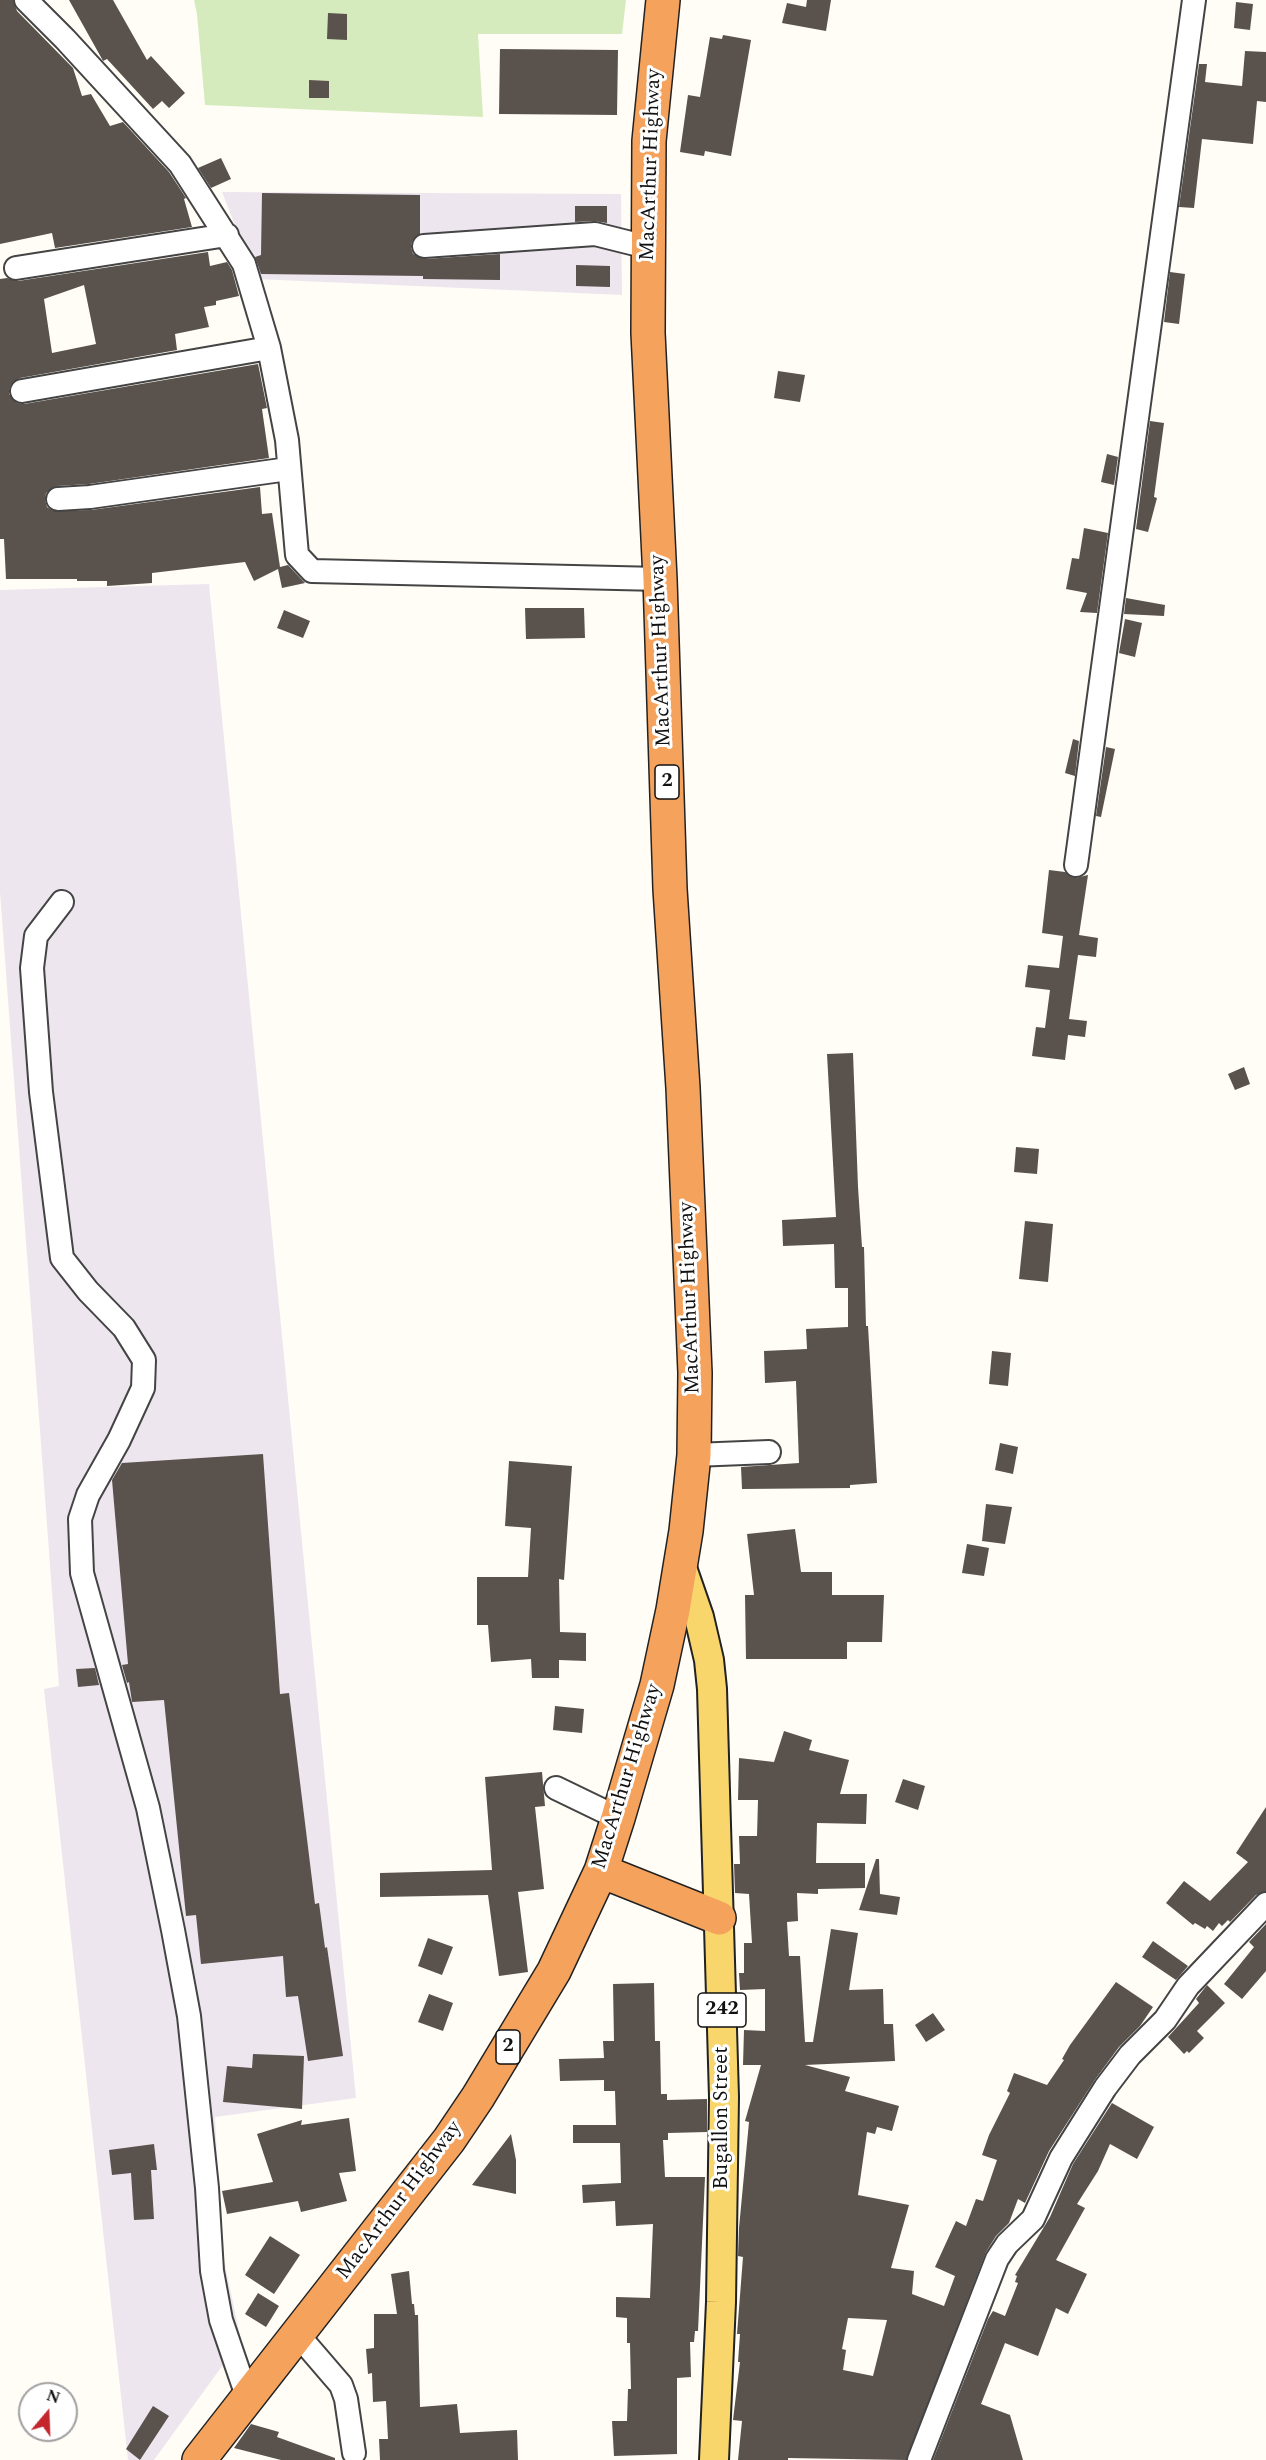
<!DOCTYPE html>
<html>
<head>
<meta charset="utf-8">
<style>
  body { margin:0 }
  #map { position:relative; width:1266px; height:2460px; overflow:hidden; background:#fffdf5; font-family:Spectral,serif }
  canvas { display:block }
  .north { position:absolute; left:18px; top:2382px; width:60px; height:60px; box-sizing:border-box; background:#fff; border:2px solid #a0a0a0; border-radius:50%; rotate:19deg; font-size:16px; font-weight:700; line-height:24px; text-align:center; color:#111 }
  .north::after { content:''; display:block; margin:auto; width:21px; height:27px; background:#c4262e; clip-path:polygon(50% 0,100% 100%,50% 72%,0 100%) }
</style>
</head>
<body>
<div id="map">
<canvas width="1266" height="2460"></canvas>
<div class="north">N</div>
</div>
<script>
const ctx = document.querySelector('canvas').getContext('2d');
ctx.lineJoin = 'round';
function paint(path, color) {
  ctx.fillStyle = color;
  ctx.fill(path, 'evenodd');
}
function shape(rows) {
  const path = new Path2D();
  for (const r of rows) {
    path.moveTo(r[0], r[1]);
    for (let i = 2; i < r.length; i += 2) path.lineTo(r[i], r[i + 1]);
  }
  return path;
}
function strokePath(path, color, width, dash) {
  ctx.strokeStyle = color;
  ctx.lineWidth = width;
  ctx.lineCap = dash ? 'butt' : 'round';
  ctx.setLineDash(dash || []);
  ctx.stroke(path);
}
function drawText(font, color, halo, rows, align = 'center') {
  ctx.font = font + ' Spectral,serif';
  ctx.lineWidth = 6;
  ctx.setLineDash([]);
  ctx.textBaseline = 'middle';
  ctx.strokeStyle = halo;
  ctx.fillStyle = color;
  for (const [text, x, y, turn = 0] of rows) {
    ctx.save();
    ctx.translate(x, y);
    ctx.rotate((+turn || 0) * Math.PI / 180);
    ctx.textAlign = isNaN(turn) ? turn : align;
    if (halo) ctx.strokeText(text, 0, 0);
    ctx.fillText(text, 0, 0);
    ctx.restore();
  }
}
paint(shape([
  [222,192,621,194,622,295,256,279],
  [209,584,356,2098,215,2117,222,2251,241,2340,154,2460,128,2460,44,1689,59,1686,0,892,0,590]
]), '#eee6ef');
paint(shape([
  [194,0,626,0,622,34,478,34,483,117,205,105,197,14]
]), '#d5ebbd');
paint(shape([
  [0,0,13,0,17,11,73,68,82,96,91,94,110,126,123,122,169,172,186,198,184,199,192,227,55,248,52,233,0,244],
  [69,0,113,0,147,60,151,56,185,93,169,108,162,101,153,109,107,59,103,61,102,59],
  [807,0,831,0,826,31,782,23,787,3,806,7],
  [1236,2,1253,4,1250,30,1234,28],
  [328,13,347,14,347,40,327,39],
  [723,35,751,40,731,156,705,151,704,156,680,152,688,95,700,97,710,37,722,39],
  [500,49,618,50,617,115,499,114],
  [1245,51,1266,52,1266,102,1257,101,1253,144,1202,139,1194,208,1179,207,1199,64,1207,64,1205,82,1242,86],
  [309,80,329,81,329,98,309,98],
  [221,158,231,179,211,188,198,168],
  [262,193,420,195,420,234,412,241,411,248,413,254,425,259,500,254,500,280,423,279,423,276,261,274,255,257,261,255],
  [575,206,607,206,607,223,594,221,575,222],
  [208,252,210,266,227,262,232,270,239,296,216,301,216,305,204,307,209,327,175,334,177,350,20,378,10,386,9,394,17,403,24,404,258,364,267,408,262,409,269,458,89,484,57,486,46,493,45,500,47,507,53,511,91,510,260,487,262,514,272,513,280,567,288,565,305,583,282,588,278,569,254,581,245,562,152,573,152,583,107,586,107,581,77,581,77,579,6,579,4,539,0,539,0,279,7,278,18,281],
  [84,285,96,344,52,353,44,299],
  [576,265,610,266,610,287,576,286],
  [1170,272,1185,274,1179,324,1164,322],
  [778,371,805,375,800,402,774,398],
  [1150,421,1164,423,1154,497,1157,498,1148,532,1136,529],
  [1107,454,1118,457,1114,485,1101,482],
  [1084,528,1108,533,1097,613,1080,612,1087,593,1066,589,1072,558,1079,559],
  [1126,598,1165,605,1164,616,1124,614],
  [525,608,584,608,585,638,526,639],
  [284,610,310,621,303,638,277,628],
  [1125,619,1142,623,1135,657,1119,653],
  [1073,739,1079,741,1075,776,1065,773],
  [1106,747,1115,749,1101,817,1096,816],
  [1049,870,1065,872,1075,878,1088,875,1079,935,1098,938,1096,957,1078,955,1069,1019,1087,1021,1085,1037,1068,1035,1065,1060,1032,1056,1036,1027,1045,1028,1050,990,1025,987,1028,965,1059,968,1063,936,1042,933],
  [853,1053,858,1187,862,1247,864,1247,866,1326,868,1326,877,1483,850,1485,850,1488,742,1489,741,1467,799,1463,796,1381,765,1383,764,1351,807,1349,806,1329,848,1327,848,1288,835,1288,834,1244,783,1246,782,1220,836,1217,827,1054],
  [1244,1067,1250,1084,1235,1090,1228,1074],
  [1016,1147,1039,1149,1037,1174,1014,1172],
  [1025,1221,1053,1224,1048,1282,1019,1279],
  [992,1351,1011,1353,1008,1386,989,1384],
  [1000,1443,1018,1447,1013,1474,995,1470],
  [263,1454,280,1694,289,1693,315,1904,319,1903,325,1948,327,1947,343,2056,308,2061,298,1996,286,1997,283,1956,201,1964,196,1915,186,1916,164,1700,132,1702,129,1682,127,1683,122,1665,128,1664,112,1480,122,1463],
  [509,1461,572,1466,564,1580,559,1579,560,1632,586,1633,586,1661,559,1660,559,1678,532,1678,531,1659,491,1662,488,1625,477,1625,477,1577,528,1577,531,1528,505,1526],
  [986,1504,1012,1507,1005,1544,982,1541],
  [795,1529,801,1572,832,1572,832,1595,884,1595,882,1642,847,1642,847,1659,746,1659,745,1595,754,1595,747,1534],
  [967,1544,989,1548,984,1576,962,1573],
  [95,1668,99,1685,78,1687,76,1669],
  [555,1706,584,1709,582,1733,553,1730],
  [784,1731,812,1740,809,1750,849,1760,840,1794,867,1794,866,1824,817,1823,816,1863,865,1863,865,1888,818,1889,818,1894,797,1893,798,1921,787,1922,789,1956,800,1956,805,2042,813,2042,831,1929,858,1933,849,1990,883,1989,884,2024,893,2024,895,2061,805,2065,850,2077,845,2091,899,2106,892,2131,877,2127,875,2134,867,2132,858,2195,909,2205,891,2268,914,2271,912,2294,944,2306,955,2276,935,2267,956,2221,966,2226,976,2199,983,2201,997,2160,982,2155,989,2135,1010,2093,1007,2091,1014,2073,1047,2085,1064,2060,1062,2059,1070,2045,1116,1982,1153,2007,1140,2026,1119,2047,1094,2081,1049,2151,1025,2203,1018,2199,1009,2223,996,2236,986,2252,906,2460,788,2458,788,2460,738,2460,742,2421,733,2420,740,2362,738,2362,740,2334,737,2334,743,2257,738,2256,739,2228,749,2122,745,2121,761,2065,743,2065,744,2030,765,2031,765,1989,740,1990,739,1973,744,1973,744,1943,752,1943,749,1894,735,1893,734,1864,740,1864,739,1836,757,1836,758,1800,738,1800,739,1758,774,1762],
  [848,2318,887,2320,873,2376,843,2370,846,2350,842,2349],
  [542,1772,545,1806,535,1807,544,1889,518,1892,528,1972,499,1976,488,1895,380,1897,380,1873,492,1870,485,1777],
  [903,1779,925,1786,918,1810,895,1802],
  [1266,1807,1266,1891,1256,1895,1230,1922,1228,1920,1222,1926,1219,1923,1213,1931,1207,1926,1205,1929,1195,1923,1193,1925,1166,1903,1184,1881,1210,1901,1248,1862,1236,1853],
  [876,1859,879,1859,880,1894,900,1897,897,1915,859,1910],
  [1266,1924,1266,1971,1242,1999,1224,1984,1254,1947,1249,1942],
  [428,1938,453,1947,442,1975,418,1966],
  [1153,1941,1188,1966,1176,1980,1142,1957],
  [654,1983,655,2041,660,2041,661,2094,667,2094,667,2100,707,2099,707,2132,668,2133,668,2140,663,2140,665,2177,705,2177,698,2331,695,2331,694,2342,690,2342,691,2377,677,2378,677,2454,614,2456,612,2421,627,2421,628,2389,631,2389,630,2343,627,2343,627,2318,616,2317,616,2297,650,2298,653,2224,616,2226,615,2201,583,2203,582,2185,621,2183,620,2143,573,2143,573,2125,616,2125,615,2091,604,2091,604,2080,560,2081,559,2059,604,2058,603,2041,614,2041,613,1984],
  [1207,1985,1225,2003,1197,2031,1204,2038,1189,2053,1187,2051,1184,2054,1168,2037,1199,2003,1196,1999],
  [429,1994,453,2003,443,2031,418,2022],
  [933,2013,945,2030,926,2042,915,2025],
  [253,2054,304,2056,302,2109,223,2102,227,2066,252,2068],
  [1112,2103,1154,2127,1137,2159,1110,2144,1098,2171,1077,2204,1085,2208,1056,2260,1087,2274,1068,2314,1056,2308,1038,2356,1005,2343,981,2404,1010,2415,1023,2460,933,2460,988,2319,993,2311,1005,2316,1018,2283,1015,2282,1017,2276,1015,2275,1050,2217,1073,2164],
  [349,2118,356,2171,339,2173,347,2201,301,2212,298,2201,227,2214,222,2191,273,2182,257,2134,302,2120,301,2125],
  [511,2134,516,2160,516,2194,472,2185],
  [154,2144,157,2170,151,2170,154,2219,134,2220,131,2173,112,2175,109,2150],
  [270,2236,300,2255,274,2294,245,2275],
  [409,2271,412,2304,414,2304,415,2315,418,2315,420,2407,457,2404,460,2433,517,2430,518,2460,380,2460,379,2439,388,2439,386,2401,373,2402,372,2373,368,2374,366,2349,374,2348,374,2314,397,2314,391,2274],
  [258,2293,279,2306,266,2327,245,2314],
  [153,2406,169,2416,140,2460,126,2449],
  [251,2424,279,2432,277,2437,335,2458,335,2460,281,2460,234,2448]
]), '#5a524d');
const minor = shape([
  [26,0,65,39,180,164,244,264,269,348,287,440,297,555,312,571,660,579],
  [424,246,595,234,647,247],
  [16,268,227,235],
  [22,391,269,348],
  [58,499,90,497,288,469],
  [1076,865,1194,0],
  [62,902,36,936,32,968,41,1092,62,1258,88,1291,124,1328,144,1360,143,1388,119,1440,88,1495,80,1519,82,1573,148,1808,173,1930,189,2016,207,2188,212,2271,221,2320,247,2396],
  [694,1455,769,1452],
  [556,1788,618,1818],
  [298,2335,341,2385,346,2399,354,2453],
  [919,2460,997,2259,1007,2244,1033,2219,1061,2158,1105,2088,1130,2055,1165,2020,1188,1986,1266,1904]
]);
const major = shape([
  [681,1565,699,1617,709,1660,712,1689,724,2097,721,2302,714,2460]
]);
const highway = shape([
  [601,1871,719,1918],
  [199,2460,449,2140,478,2097,554,1971,601,1871,618,1818,657,1685,673,1610,686,1531,694,1455,695,1373,683,1088,670,889,660,579,648,333,649,141,663,0]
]);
strokePath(minor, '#444', 26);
strokePath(major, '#222', 32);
strokePath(highway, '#222', 36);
strokePath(minor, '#fff', 22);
strokePath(major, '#f9d66b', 28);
strokePath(highway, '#f5a25d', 33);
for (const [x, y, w] of [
  [667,782,24],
  [722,2010,48],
  [508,2047,24]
]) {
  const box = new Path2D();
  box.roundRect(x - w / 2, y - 17, w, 34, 4.5);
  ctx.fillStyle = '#fff';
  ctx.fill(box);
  strokePath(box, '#111', 1.5);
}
drawText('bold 20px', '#111', null, [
  ["2",667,782],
  ["242",722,2010],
  ["2",508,2047]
]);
drawText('21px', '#111', '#fff', [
  ["MacArthur Highway",652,165,-88],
  ["MacArthur Highway",662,651,-92],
  ["MacArthur Highway",691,1298,-92],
  ["MacArthur Highway",628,1777,-73],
  ["Bugallon Street",723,2118,-90],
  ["MacArthur Highway",400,2201,-53]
]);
</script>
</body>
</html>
